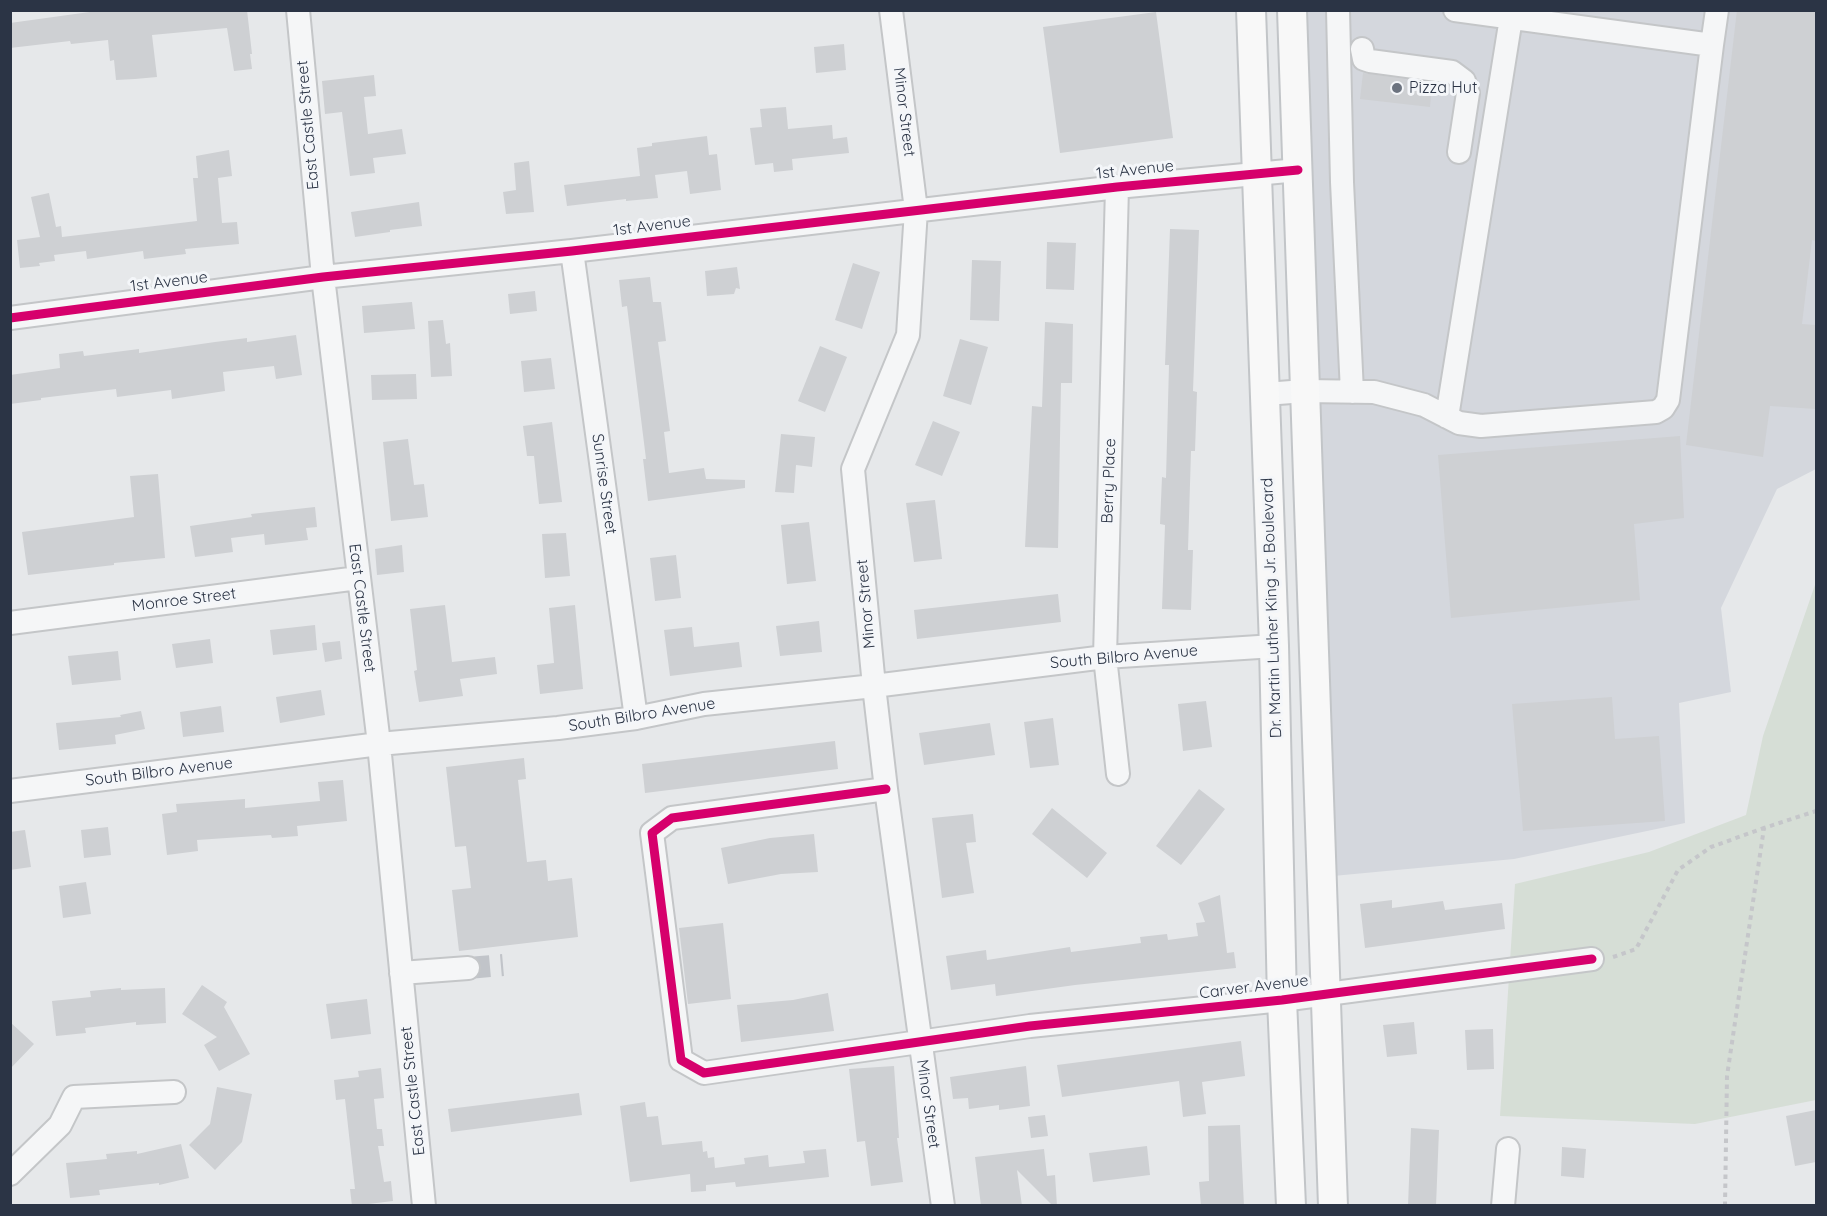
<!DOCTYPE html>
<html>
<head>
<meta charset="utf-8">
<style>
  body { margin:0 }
  #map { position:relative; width:1827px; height:1216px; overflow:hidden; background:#e6e8ea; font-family:Quicksand,sans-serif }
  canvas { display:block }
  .frame { position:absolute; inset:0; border:12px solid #2b3445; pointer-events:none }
</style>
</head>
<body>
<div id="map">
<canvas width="1827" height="1216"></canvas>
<div class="frame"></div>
</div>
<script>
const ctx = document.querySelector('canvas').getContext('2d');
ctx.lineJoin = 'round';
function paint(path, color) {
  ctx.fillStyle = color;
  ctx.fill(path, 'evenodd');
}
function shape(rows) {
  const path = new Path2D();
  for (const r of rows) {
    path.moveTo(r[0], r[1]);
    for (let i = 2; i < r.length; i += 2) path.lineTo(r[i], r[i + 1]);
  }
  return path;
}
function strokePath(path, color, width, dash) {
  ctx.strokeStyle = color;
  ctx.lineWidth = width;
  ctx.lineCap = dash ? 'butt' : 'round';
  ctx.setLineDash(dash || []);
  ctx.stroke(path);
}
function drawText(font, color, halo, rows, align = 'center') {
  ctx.font = font + ' Quicksand,sans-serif';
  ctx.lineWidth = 6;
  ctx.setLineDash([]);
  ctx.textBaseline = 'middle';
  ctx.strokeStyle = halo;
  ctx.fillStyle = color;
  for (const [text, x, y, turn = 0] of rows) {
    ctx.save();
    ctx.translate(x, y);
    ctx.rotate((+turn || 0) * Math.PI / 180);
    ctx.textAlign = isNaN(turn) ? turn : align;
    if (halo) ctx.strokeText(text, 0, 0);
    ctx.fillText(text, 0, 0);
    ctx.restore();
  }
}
paint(shape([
  [1302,11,1816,11,1816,469,1777,489,1721,608,1731,692,1679,703,1685,823,1514,859,1333,876]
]), '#d4d7dd');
paint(shape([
  [1816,582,1816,1100,1695,1124,1500,1116,1515,884,1649,852,1746,815,1763,736]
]), '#d6ded6');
paint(shape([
  [104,10,247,10,252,54,250,54,252,69,234,71,227,28,152,35,157,77,135,79,116,80,114,60,110,61,108,40,71,44,70,41,10,48,10,23],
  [1737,10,1816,10,1816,241,1812,240,1802,324,1816,325,1816,409,1770,406,1763,457,1686,445],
  [1156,12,1173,138,1060,153,1043,27],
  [844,44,846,70,816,73,814,47],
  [1363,73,1432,83,1430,107,1360,99],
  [374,75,376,96,364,97,368,134,402,129,406,154,373,158,375,173,350,176,342,112,325,114,322,81],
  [786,107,788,129,832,125,833,139,847,137,849,153,792,159,793,170,774,172,773,163,755,165,750,128,762,127,760,109],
  [707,136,709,155,717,154,721,190,690,194,687,171,655,175,658,198,626,201,626,199,567,206,564,185,640,176,637,148,652,146,652,143],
  [229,150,232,176,218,178,222,223,237,222,239,244,185,249,186,254,144,259,143,251,87,259,86,251,54,255,55,261,39,263,40,266,20,268,17,240,40,237,31,197,49,193,56,227,61,226,62,237,197,221,193,178,198,178,196,156],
  [529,161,534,212,506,214,503,192,516,190,514,163],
  [419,202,422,226,390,230,390,232,355,237,351,212],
  [1170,229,1199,230,1193,391,1197,392,1195,451,1191,451,1188,550,1193,550,1191,610,1162,609,1165,525,1160,524,1162,477,1166,478,1169,365,1165,365],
  [1047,242,1076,243,1074,290,1046,289],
  [972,260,1001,261,999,321,970,320],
  [853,263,880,272,862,329,835,320],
  [737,267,740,289,736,288,734,294,707,296,705,271],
  [650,277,653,302,661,302,666,341,658,342,670,431,664,432,669,473,704,468,706,479,745,480,745,488,648,501,643,459,646,459,627,306,622,307,619,280],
  [535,291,537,311,510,314,508,294],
  [412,302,415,329,364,333,362,306],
  [443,320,446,344,450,343,452,376,431,377,428,321],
  [1045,322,1073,324,1072,383,1061,383,1058,548,1025,547,1032,406,1042,407],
  [296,335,302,375,276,379,274,366,223,372,225,391,172,399,171,390,117,397,116,389,41,398,41,400,10,404,10,375,60,368,59,354,83,351,84,356,139,349,139,353,215,342,247,338,247,342],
  [960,339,988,347,971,405,943,396],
  [820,346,847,357,825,412,798,401],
  [551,358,555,389,524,392,521,361],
  [416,374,417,399,372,400,371,375],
  [933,421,960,432,942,476,915,465],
  [552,422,562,502,539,504,534,456,527,456,523,426],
  [781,434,815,437,812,467,796,465,794,493,775,492],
  [1680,436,1684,518,1634,524,1640,600,1451,618,1438,455],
  [408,439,414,485,424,484,428,517,391,521,383,442],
  [158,474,165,558,114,563,114,565,28,575,22,532,134,517,130,476],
  [935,500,942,559,914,562,906,503],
  [315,507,317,527,306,528,308,540,265,545,264,534,231,538,233,552,195,557,190,526,252,517,251,514],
  [809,522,816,581,787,584,781,525],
  [566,533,570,576,545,578,542,534],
  [402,545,404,572,377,575,375,549],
  [676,555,681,598,655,601,650,558],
  [1058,594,1061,622,917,639,914,610],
  [445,605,452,662,495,657,497,674,460,679,463,696,419,702,414,671,417,670,410,609],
  [575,605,583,689,540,694,537,665,554,663,549,608],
  [819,621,822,652,780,656,776,626],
  [315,625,317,650,273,655,270,630],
  [692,627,694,647,739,642,742,667,670,676,664,630],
  [210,639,213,663,176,668,172,644],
  [340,641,342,659,325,662,322,643],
  [118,651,121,680,72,685,68,656],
  [321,690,325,715,280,723,276,697],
  [1612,697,1615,739,1659,736,1665,821,1523,831,1512,704],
  [1206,701,1212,747,1183,751,1178,704],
  [221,706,224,732,183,737,180,712],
  [141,711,145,729,115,735,116,744,59,750,56,723,121,717,120,715],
  [1053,718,1059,765,1030,768,1024,722],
  [990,723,995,755,924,765,919,733],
  [835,741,838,769,645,793,642,764],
  [524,758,526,779,518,780,527,862,546,860,548,881,572,878,578,937,459,951,452,890,471,888,466,846,455,847,446,767],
  [343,780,347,821,297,826,298,836,272,838,271,835,197,840,198,851,167,855,162,814,177,812,176,804,245,799,245,808,320,801,318,782],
  [1199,789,1225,809,1181,865,1156,846],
  [1052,808,1107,853,1087,878,1032,834],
  [973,814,976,842,966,843,974,893,942,898,932,818],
  [108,827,111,855,84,858,81,830],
  [25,830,31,867,10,870,10,832],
  [814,834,818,872,781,874,728,884,721,848,770,838],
  [86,882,91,914,63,918,59,886],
  [1220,895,1227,953,1234,952,1236,968,1075,985,996,996,995,984,951,990,946,956,986,950,987,960,1070,947,1071,952,1141,943,1140,937,1167,934,1168,940,1198,936,1196,923,1205,922,1198,903],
  [1392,900,1392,908,1443,901,1445,910,1502,903,1505,929,1365,948,1360,904],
  [723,923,731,999,688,1004,679,928],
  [202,985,227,1002,224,1007,250,1054,219,1071,204,1045,217,1037,182,1014],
  [121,988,121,990,165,988,166,1023,136,1025,136,1022,85,1028,86,1033,56,1036,52,1001,91,997,90,991],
  [828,993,834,1031,741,1042,737,1005,793,1000],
  [367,999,371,1034,331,1039,326,1004],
  [10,1022,34,1044,10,1069],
  [1414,1022,1417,1054,1387,1057,1383,1025],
  [1493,1029,1494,1069,1467,1070,1465,1030],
  [1241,1041,1245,1076,1202,1082,1206,1114,1183,1117,1179,1081,1062,1097,1057,1065],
  [894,1066,899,1138,897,1138,903,1182,871,1186,865,1141,857,1142,849,1069],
  [1026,1066,1030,1106,999,1110,999,1105,969,1109,968,1098,953,1099,950,1077],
  [381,1068,384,1098,374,1099,377,1129,382,1129,384,1146,378,1146,384,1182,391,1181,393,1201,352,1206,350,1189,355,1189,345,1099,336,1100,334,1080,359,1077,358,1071],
  [217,1087,252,1094,242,1142,215,1170,189,1145,210,1124],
  [579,1093,582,1115,451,1132,448,1109],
  [645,1102,647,1117,658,1116,662,1145,702,1141,703,1152,707,1151,708,1158,714,1157,715,1168,745,1164,744,1158,768,1155,769,1167,805,1163,803,1151,826,1149,829,1177,736,1187,735,1182,706,1185,706,1191,691,1192,690,1174,630,1182,620,1106],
  [1816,1110,1816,1162,1795,1166,1786,1116],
  [1045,1115,1048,1136,1031,1138,1028,1117],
  [1240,1125,1244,1206,1201,1206,1199,1182,1209,1181,1208,1126],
  [1411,1128,1439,1130,1436,1206,1408,1206],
  [181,1144,189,1178,159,1185,159,1183,99,1190,100,1195,70,1198,66,1163,107,1159,106,1154,137,1151,137,1154],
  [1147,1146,1150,1175,1093,1182,1089,1153],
  [1562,1147,1586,1149,1584,1178,1561,1176],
  [1044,1149,1047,1176,1055,1175,1057,1206,1053,1206,1017,1170,1022,1206,981,1206,975,1157]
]), '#ced0d3');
strokePath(shape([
  [468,968,503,965]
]), '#c1c4c9', 22, [22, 11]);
const minor = shape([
  [298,10,323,277,379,744,424,1206],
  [891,10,916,210,908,335,853,469,874,686,886,789,943,1206],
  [1338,10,1342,182,1352,392],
  [1455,10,1712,45,1717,10],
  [1362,49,1364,59,1370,61,1452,72,1464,81,1468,93,1459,152],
  [1117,187,1105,657,1118,774],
  [572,251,636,718],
  [10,318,323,277,572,251,1117,187,1298,170],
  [1265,394,1305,391,1374,392,1424,405,1459,423,1481,426,1656,412,1663,408,1668,400,1712,45],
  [1447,417,1511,18],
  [10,623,358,578],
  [886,789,672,818,652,833,681,1060,704,1073,1030,1026,1282,1000,1592,959],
  [10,791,379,744,558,728,636,718,704,704,874,686,1105,657,1274,646],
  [401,973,468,968],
  [10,1174,60,1125,74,1097,174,1092],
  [1503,1206,1508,1149]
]);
const major = shape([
  [1251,10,1274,646,1282,1000,1291,1206],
  [1292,10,1333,1206]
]);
strokePath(minor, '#c4c6c8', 26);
strokePath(major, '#c2c5c8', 32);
strokePath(shape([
  [1613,957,1636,949,1678,870,1711,847,1764,828],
  [1725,1206,1727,1076,1764,828,1816,811]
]), '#c5c6ca', 4, [4.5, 4.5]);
strokePath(minor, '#f5f6f7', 22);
strokePath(major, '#f8f8f8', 28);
strokePath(shape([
  [10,318,323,277,572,251,1117,187,1298,170],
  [886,789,672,818,652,833,681,1060,704,1073,1030,1026,1282,1000,1592,959]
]), '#d6006c', 9);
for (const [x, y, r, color] of [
  [1397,88,6,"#6c737f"]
]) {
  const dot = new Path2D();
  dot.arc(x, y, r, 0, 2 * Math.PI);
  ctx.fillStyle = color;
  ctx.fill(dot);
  strokePath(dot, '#f4f6f9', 2);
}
drawText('16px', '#2b3445', '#f4f6f9', [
  ["Pizza Hut",1409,88]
], 'left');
drawText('16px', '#2b3445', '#f4f6f9', [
  ["Minor Street",904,112,83],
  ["East Castle Street",308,125,-95],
  ["1st Avenue",1135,170,-6],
  ["1st Avenue",652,226,-7],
  ["1st Avenue",169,282,-7],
  ["Berry Place",1109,481,-88],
  ["Sunrise Street",604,484,82],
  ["Monroe Street",184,600,-7],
  ["Minor Street",866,604,-95],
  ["East Castle Street",362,608,83],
  ["Dr. Martin Luther King Jr. Boulevard",1272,608,-92],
  ["South Bilbro Avenue",1124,657,-5],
  ["South Bilbro Avenue",642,715,-9],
  ["South Bilbro Avenue",159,772,-7],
  ["Carver Avenue",1254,987,-7],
  ["East Castle Street",413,1091,-96],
  ["Minor Street",928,1104,82]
]);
</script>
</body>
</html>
